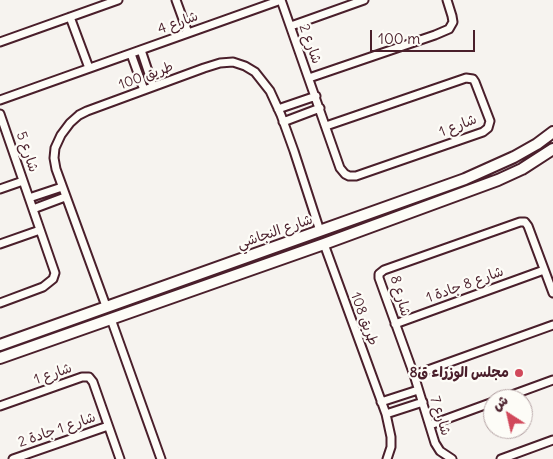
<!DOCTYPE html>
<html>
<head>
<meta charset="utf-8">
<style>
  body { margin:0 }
  #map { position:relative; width:553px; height:459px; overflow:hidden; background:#f6f3ef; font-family:Delius,"Playpen Sans Arabic",sans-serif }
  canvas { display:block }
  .north { position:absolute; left:483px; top:389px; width:50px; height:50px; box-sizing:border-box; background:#fdfcf7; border:1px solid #b5a4a5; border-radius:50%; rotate:325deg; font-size:14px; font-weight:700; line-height:20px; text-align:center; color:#4a1f2b }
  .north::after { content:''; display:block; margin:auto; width:18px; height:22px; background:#d1495b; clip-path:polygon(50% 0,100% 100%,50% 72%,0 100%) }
  .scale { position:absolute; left:370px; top:30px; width:105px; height:22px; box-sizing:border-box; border:2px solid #4a1f2b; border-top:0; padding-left:6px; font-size:15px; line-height:18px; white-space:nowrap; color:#4a1f2b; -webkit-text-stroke:4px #fdfcf7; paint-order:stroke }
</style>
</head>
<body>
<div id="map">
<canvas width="553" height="459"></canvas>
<div class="north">ش</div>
<div class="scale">100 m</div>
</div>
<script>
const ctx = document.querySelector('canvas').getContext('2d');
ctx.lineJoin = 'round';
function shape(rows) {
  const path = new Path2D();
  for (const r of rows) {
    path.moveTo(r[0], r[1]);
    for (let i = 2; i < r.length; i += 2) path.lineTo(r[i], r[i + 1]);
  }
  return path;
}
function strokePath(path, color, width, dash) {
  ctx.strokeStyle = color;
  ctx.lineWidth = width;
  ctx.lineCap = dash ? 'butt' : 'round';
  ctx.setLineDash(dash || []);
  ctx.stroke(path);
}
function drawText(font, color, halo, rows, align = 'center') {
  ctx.font = font + ' Delius,"Playpen Sans Arabic",sans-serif';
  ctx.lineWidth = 4.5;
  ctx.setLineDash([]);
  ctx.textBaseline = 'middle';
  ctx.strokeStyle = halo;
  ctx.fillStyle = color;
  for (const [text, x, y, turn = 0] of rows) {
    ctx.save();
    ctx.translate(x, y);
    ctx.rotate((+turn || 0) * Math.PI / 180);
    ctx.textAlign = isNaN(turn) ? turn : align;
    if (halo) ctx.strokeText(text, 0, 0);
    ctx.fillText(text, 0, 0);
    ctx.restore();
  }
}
const street = shape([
  [176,0,188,33],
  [281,0,340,168,345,174,349,176,356,176,483,132,488,128,490,121,475,82,473,79,466,78,326,126],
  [70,17,89,68],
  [291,26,364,0],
  [0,42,118,0],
  [141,50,153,86],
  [131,54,144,90],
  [309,78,435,35,449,29,453,22,452,16,447,0],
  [0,100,281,0],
  [278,109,316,96],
  [0,114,55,273,53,279,43,287,0,303],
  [283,122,320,108],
  [0,189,23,181],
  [29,198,62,187],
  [33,209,65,197],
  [0,244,40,230],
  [324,244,386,414,391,437,391,447,387,459],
  [106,306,56,169,54,158,55,148,61,135,70,123,79,115,87,111,204,68,220,63,233,62,245,66,255,72,270,91,281,115,294,151,320,231],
  [111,319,161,459],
  [395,324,544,270],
  [414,375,553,325],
  [501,399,553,380],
  [381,402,418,390],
  [0,406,82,377,89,377,93,382,120,459],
  [386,414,423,402],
  [430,425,493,402],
  [13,459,108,426],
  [452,459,440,451,435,443,414,375,379,278,379,274,384,270,520,222,525,222,528,226,553,293],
  [501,459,553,440]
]);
const secondary = shape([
  [0,345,465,179,514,157,537,144,553,132],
  [0,358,324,244,498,180,522,169,553,149]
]);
strokePath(street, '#4a1f2b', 11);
strokePath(secondary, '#4a1f2b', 14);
strokePath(street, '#fdfcf7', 7);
strokePath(secondary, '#fdfcf7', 10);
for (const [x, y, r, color] of [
  [519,373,5,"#d1495b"]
]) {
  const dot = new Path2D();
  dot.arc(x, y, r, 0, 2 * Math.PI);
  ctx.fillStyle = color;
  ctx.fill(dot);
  strokePath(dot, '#fdfcf7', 2);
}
drawText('14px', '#4a1f2b', '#fdfcf7', [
  ["شارع 4",178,23,-20],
  ["شارع 2",310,44,70],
  ["طريق 100",146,76,-20],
  ["شارع 1",458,126,-21],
  ["شارع 5",27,152,71],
  ["شارع النجاشي",275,232,-19],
  ["شارع 8 جادة 1",465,285,-20],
  ["شارع 8",400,296,74],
  ["طريق 108",364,319,70],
  ["شارع 1",53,374,-19],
  ["شارع 7",440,416,72],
  ["شارع 1 جادة 2",57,430,-19]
]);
drawText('bold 14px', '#4a1f2b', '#fdfcf7', [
  ["مجلس الوزراء ق8",509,373]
], 'right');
</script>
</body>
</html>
